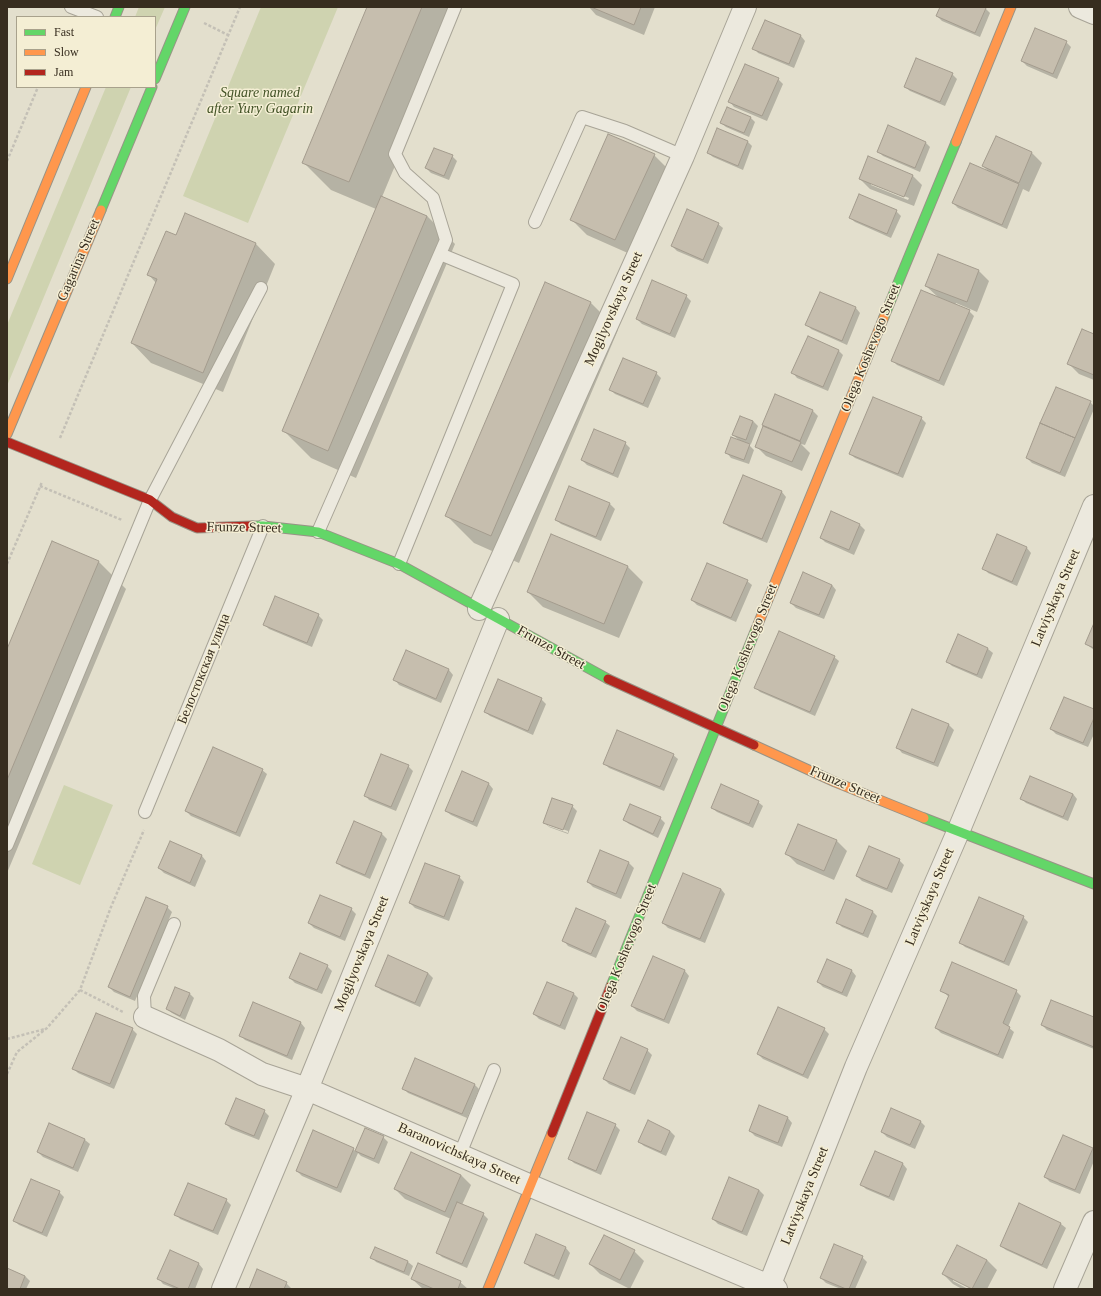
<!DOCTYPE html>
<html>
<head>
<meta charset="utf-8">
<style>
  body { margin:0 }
  #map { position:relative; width:1101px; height:1296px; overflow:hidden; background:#e3dfcd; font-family:Georgia,serif }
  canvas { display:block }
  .frame { position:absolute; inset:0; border:8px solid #372d1f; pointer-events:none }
  .legend { position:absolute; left:16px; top:16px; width:140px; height:72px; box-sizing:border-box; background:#f4eed4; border:1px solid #a8a18c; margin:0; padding:5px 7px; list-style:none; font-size:12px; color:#372d1f }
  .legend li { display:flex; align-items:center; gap:8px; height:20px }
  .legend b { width:20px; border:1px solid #a8a18c }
</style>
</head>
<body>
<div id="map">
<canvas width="1101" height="1296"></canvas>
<div class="frame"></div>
<ul class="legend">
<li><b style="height:5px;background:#63d668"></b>Fast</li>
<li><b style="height:5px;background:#ff974d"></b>Slow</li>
<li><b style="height:5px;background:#b3261e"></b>Jam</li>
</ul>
</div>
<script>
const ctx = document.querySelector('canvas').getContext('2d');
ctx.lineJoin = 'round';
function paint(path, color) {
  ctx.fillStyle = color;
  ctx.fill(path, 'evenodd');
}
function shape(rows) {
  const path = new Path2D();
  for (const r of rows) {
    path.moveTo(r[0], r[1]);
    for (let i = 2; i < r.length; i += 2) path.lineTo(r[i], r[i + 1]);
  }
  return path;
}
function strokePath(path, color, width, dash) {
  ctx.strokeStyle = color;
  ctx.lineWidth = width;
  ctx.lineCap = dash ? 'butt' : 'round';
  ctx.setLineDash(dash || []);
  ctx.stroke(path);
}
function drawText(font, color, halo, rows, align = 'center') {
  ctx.font = font + ' Georgia,serif';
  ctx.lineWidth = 3;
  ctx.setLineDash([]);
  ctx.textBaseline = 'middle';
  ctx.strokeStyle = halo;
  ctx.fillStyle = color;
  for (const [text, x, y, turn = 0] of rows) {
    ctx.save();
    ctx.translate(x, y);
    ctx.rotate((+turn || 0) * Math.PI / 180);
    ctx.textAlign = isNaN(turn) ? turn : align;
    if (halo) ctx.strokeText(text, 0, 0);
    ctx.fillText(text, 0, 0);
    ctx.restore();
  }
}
paint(shape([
  [139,7,165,7,155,30,155,17,135,17],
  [261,7,338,7,248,223,183,196],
  [106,87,131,87,7,386,7,325],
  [64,785,113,805,80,885,32,864]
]), '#cfd3b0');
paint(shape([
  [368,7,461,7,382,197,427,216,455,244,356,478,311,458,283,430,376,209,331,190,303,162],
  [589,7,655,7,644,35,596,15],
  [941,7,982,7,986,9,990,13,980,37,942,21,937,16],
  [765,21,801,36,805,41,794,68,758,53,754,48],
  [1066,42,1071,47,1057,79,1027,66,1022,61],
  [952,74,957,79,945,106,910,91,905,87],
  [778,79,783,84,767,121,734,107,730,102],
  [750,117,755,122,749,137,726,127,721,123],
  [996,137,1032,153,1042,163,1029,192,1023,189,1007,229,958,208,953,203,989,172,983,166],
  [748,142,752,146,743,170,713,157,708,153],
  [926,143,930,147,920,172,883,156,878,151],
  [654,155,669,170,630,254,587,235,572,220],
  [452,156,457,161,449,180,431,173,426,168],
  [912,175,922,185,914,206,870,189,860,179],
  [871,183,909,198,908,200,871,185],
  [896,211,901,216,891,238,855,222,850,218],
  [185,215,256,244,275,264,223,392,151,363,132,343,156,283,149,275,176,236],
  [718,224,723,228,708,264,677,251,672,246],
  [938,256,979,271,989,281,977,312,956,303,955,305,969,311,974,316,944,386,897,365,892,360,939,298,926,286],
  [820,293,856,308,860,313,847,345,811,329,807,324],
  [686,296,691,301,675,338,642,324,637,319],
  [591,303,618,330,519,563,474,543,446,515],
  [1094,335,1094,380,1079,374,1069,364],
  [838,350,843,355,828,391,797,378,793,373],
  [623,359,656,373,661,378,648,408,615,394,610,389],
  [776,395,813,411,818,416,805,445,801,444,810,453,802,471,766,456,756,446],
  [1090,402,1094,406,1094,409,1065,477,1032,463,1027,458],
  [740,417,753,421,758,426,751,444,747,443,754,450,749,464,731,458,727,453,741,442,733,435],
  [921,418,926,423,903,478,855,458,850,454],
  [625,443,630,448,618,478,587,465,582,460],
  [744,476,782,492,786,497,767,543,729,527,724,523],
  [570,488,610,504,615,509,601,541,561,524,556,520],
  [831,512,860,525,865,530,854,555,825,542,821,538],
  [552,536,628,567,643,582,619,638,543,607,528,592],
  [1027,548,1031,553,1017,586,988,573,984,568],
  [98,561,126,589,7,873,7,651],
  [747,581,752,585,736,622,697,605,692,600],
  [832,585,836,590,824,619,796,608,791,603],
  [318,615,323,620,312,647,269,629,264,624],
  [1094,625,1094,650,1086,644],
  [958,636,988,649,993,653,982,679,952,666,947,661],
  [834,657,839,661,815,716,760,692,755,687],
  [449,670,453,675,441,703,399,685,395,680],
  [541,699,546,704,533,735,490,716,485,712],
  [1094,710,1094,734,1088,747,1056,734,1051,729],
  [913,711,949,725,954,730,938,767,902,753,898,748],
  [673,755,678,759,664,791,609,768,604,763],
  [408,766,413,771,396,811,369,800,365,795],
  [262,770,267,774,240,837,191,816,186,811],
  [489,784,493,789,477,827,451,815,446,811],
  [1073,794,1077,799,1068,821,1026,803,1021,798],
  [758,802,763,806,753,828,717,812,712,808],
  [572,806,577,811,568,834,549,827,544,822],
  [548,824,568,831,568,833,548,826],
  [660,818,665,823,658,838,629,824,624,820],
  [354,822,382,834,387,839,370,879,342,867,337,862],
  [799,825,837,841,847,851,834,880,797,864,787,854],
  [171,842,202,856,206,861,195,887,164,873,159,868],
  [601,852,629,863,634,868,621,899,593,887,588,882],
  [899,860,904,865,892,893,862,881,857,876],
  [459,877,464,882,449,921,415,908,410,903],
  [721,889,725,894,705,943,668,928,663,923],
  [167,907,172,912,135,1001,114,992,109,987],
  [351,909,356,914,345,941,314,928,309,923],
  [873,912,877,916,868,938,842,927,837,922],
  [1023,917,1028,922,1009,966,965,947,960,942],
  [605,922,610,926,596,958,568,946,564,941],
  [653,957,685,971,689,976,669,1024,637,1011,632,1006],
  [327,966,332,971,322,994,295,983,290,978],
  [852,971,856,976,847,997,823,987,818,982],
  [428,973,433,978,420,1007,381,990,377,986],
  [941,990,1016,991,1021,996,1008,1027,1014,1032,1003,1059,941,1033,936,1028,949,997],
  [190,994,194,998,185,1020,172,1013,167,1009],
  [574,994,578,998,565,1030,539,1019,534,1014],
  [254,1003,301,1023,305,1028,292,1060,245,1040,240,1035],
  [1094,1018,1094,1049,1047,1030,1042,1025],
  [132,1029,137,1034,114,1089,78,1073,73,1068],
  [824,1029,829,1034,808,1079,763,1059,758,1054],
  [647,1050,652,1055,635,1095,609,1084,604,1079],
  [474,1084,479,1089,467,1118,408,1093,403,1088],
  [760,1106,788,1118,792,1123,782,1147,755,1136,750,1131],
  [264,1111,269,1116,259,1140,231,1129,226,1124],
  [920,1121,925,1126,915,1149,887,1137,882,1132],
  [49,1125,85,1140,90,1144,78,1172,43,1157,38,1152],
  [615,1125,620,1130,601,1175,574,1163,569,1158],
  [366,1130,383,1137,388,1142,379,1164,361,1156,358,1153,341,1193,302,1176,297,1171,353,1149,356,1152],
  [670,1131,675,1136,666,1156,644,1146,639,1142],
  [1093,1149,1094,1150,1094,1161,1080,1194,1050,1182,1045,1177],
  [875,1152,903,1164,907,1169,894,1201,866,1189,861,1184],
  [461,1175,471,1185,462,1205,483,1214,488,1219,467,1268,442,1257,437,1252,451,1219,405,1199,395,1189],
  [759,1190,764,1195,747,1236,718,1224,713,1219],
  [59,1192,64,1197,47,1237,19,1225,14,1221],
  [226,1200,231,1205,218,1235,180,1219,176,1214],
  [1020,1205,1061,1224,1066,1228,1047,1269,1006,1250,1001,1246],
  [537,1236,566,1248,570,1253,559,1280,530,1267,525,1263],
  [375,1248,408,1262,413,1266,409,1276,376,1262,372,1257],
  [634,1251,644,1261,630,1289,600,1274,590,1264],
  [170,1252,199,1264,203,1269,195,1289,176,1289,163,1284,159,1279],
  [862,1257,867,1262,855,1289,841,1289,826,1283,821,1278],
  [987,1260,997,1270,987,1289,973,1289,953,1279,953,1281,968,1289,962,1289,953,1284,943,1274],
  [7,1269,25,1276,30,1281,26,1289,7,1289],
  [412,1279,460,1282,468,1289,423,1289],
  [286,1283,291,1288,290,1289,250,1289]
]), '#0003');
const building = shape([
  [367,7,422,7,349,182,302,163,367,7],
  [591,7,641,7,634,25,591,7],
  [940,7,984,7,986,8,975,33,936,16,940,7],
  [765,20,801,35,789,64,752,49,765,20],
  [1035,28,1067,41,1053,74,1021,61,1035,28],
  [916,58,953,73,940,102,904,87,916,58],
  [745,64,779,78,762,116,728,102,745,64],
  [727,107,751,117,744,133,720,123,727,107],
  [888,125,926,142,915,168,877,152,888,125],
  [717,128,748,141,738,166,707,153,717,128],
  [608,134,655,154,615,240,570,220,608,134],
  [996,136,1032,152,1019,183,982,166,996,136],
  [434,148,453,155,444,176,425,168,434,148],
  [868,156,913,175,904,197,859,179,868,156],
  [970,163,1019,184,1002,225,952,203,970,163],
  [859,194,897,210,887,234,849,218,859,194],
  [381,196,427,216,328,451,282,431,381,196],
  [687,209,719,223,703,260,671,246,687,209],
  [185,213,256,243,203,373,131,343,157,279,147,275,166,231,176,235,185,213],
  [938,254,979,270,967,302,925,286,938,254],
  [652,280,687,295,670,334,636,319,652,280],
  [545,282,591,302,491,536,445,516,545,282],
  [921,290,970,310,939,381,891,361,921,290],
  [820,292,856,307,842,341,805,325,820,292],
  [1082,329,1094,334,1094,375,1067,364,1082,329],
  [808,336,839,350,823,387,791,373,808,336],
  [623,358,657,372,643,404,609,390,623,358],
  [1056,387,1091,401,1075,438,1040,423,1056,387],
  [775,394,813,410,800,441,762,425,775,394],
  [873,397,922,417,898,474,849,454,873,397],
  [740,416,753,421,746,440,732,435,740,416],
  [1040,423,1075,438,1060,473,1026,458,1040,423],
  [763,426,801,442,792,462,755,447,763,426],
  [594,429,626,442,613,474,581,460,594,429],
  [731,437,750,444,744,460,725,453,731,437],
  [743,475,782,491,762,539,723,523,743,475],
  [569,486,610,503,596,537,555,520,569,486],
  [831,511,860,524,849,550,820,538,831,511],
  [551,534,628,566,604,624,527,592,551,534],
  [997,534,1027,547,1012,582,982,569,997,534],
  [52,541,99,561,7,780,7,649,52,541],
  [707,563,748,580,731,618,691,600,707,563],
  [803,572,832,585,819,615,790,603,803,572],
  [275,596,319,614,307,643,263,625,275,596],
  [1094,623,1094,648,1085,644,1094,623],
  [779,631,835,656,810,712,754,688,779,631],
  [958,634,988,648,977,675,946,662,958,634],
  [406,650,449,669,436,699,393,680,406,650],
  [498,679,542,698,528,731,484,712,498,679],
  [1064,697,1094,709,1094,718,1083,743,1050,729,1064,697],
  [912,709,949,724,934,763,896,748,912,709],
  [617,730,674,754,660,787,603,764,617,730],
  [213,747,263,769,236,833,185,811,213,747],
  [381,754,409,765,391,807,364,796,381,754],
  [462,771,489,783,473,822,445,811,462,771],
  [1030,776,1073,794,1063,817,1020,799,1030,776],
  [721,784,759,801,749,824,711,808,721,784],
  [552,798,573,805,563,830,543,823,552,798],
  [630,804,661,817,653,834,623,820,630,804],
  [354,821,382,833,365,875,336,863,354,821],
  [798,824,837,840,824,871,785,854,798,824],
  [170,841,202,855,190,883,158,868,170,841],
  [869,846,900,859,887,889,856,876,869,846],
  [600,850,629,862,616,894,587,882,600,850],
  [425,863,460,876,444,917,409,903,425,863],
  [683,873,721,889,700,939,662,923,683,873],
  [320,895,352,908,340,937,308,923,320,895],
  [146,897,168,906,130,997,108,987,146,897],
  [979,897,1024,916,1004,962,959,943,979,897],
  [846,899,873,911,863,934,836,923,846,899],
  [576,908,606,921,591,954,562,941,576,908],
  [300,953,328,965,317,990,289,978,300,953],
  [388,955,428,973,415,1003,375,986,388,955],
  [653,956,685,970,664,1020,631,1006,653,956],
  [827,959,852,970,842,993,817,982,827,959],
  [952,962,1017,990,1003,1023,1010,1027,998,1055,935,1028,949,995,940,991,952,962],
  [547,982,574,993,560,1026,533,1014,547,982],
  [175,987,190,993,180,1016,166,1009,175,987],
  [1051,1000,1094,1017,1094,1047,1041,1025,1051,1000],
  [253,1002,301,1022,287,1056,239,1036,253,1002],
  [778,1007,825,1028,803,1075,757,1054,778,1007],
  [96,1013,133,1028,110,1084,72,1069,96,1013],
  [621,1037,648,1049,630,1091,603,1079,621,1037],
  [415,1058,475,1084,462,1114,402,1089,415,1058],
  [236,1098,265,1110,254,1136,225,1124,236,1098],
  [759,1105,788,1117,778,1143,749,1131,759,1105],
  [891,1108,921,1121,910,1145,881,1132,891,1108],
  [587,1112,616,1124,596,1171,568,1159,587,1112],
  [648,1120,670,1131,661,1152,638,1142,648,1120],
  [49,1123,85,1139,73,1168,37,1152,49,1123],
  [365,1128,384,1136,374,1159,355,1151,365,1128],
  [313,1130,354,1148,337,1188,296,1171,313,1130],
  [1063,1135,1093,1148,1075,1190,1044,1177,1063,1135],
  [875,1151,903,1163,889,1197,860,1185,875,1151],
  [411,1152,461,1175,445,1212,394,1189,411,1152],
  [729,1177,759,1190,742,1232,712,1219,729,1177],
  [31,1179,60,1191,42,1233,13,1221,31,1179],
  [188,1183,227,1199,213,1231,174,1215,188,1183],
  [457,1202,484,1213,462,1264,436,1253,457,1202],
  [1019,1203,1061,1223,1042,1265,1000,1246,1019,1203],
  [536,1234,566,1247,554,1276,524,1263,536,1234],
  [604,1235,635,1250,620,1280,589,1264,604,1235],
  [834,1244,863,1256,849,1289,846,1289,820,1278,834,1244],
  [957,1245,987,1260,972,1289,942,1274,957,1245],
  [375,1247,408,1261,404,1272,370,1258,375,1247],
  [170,1250,199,1263,188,1289,180,1289,157,1279,170,1250],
  [418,1263,461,1281,458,1289,434,1289,411,1279,418,1263],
  [7,1268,25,1276,20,1289,7,1289,7,1268],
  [257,1269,287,1282,284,1289,249,1289,257,1269]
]);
paint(building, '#c6beae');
strokePath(building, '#a39b8d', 1);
const lane = shape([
  [71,7,97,17],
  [535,222,582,117,625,131,683,156],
  [318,532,446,240,433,198,405,173,395,154,455,7],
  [399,564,513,284,440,254],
  [145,812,263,526],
  [7,845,150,500,261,288],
  [145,1017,144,996,174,924],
  [460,1154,494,1070]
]);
const street = shape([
  [1080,7,1094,13],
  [479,609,683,156,745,7],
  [145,1017,219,1050,262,1074,307,1089,531,1186,776,1289],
  [223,1289,307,1089,498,619],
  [768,1289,856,1067,958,832,1094,506],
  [1065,1289,1094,1222]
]);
const fast = shape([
  [115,17,119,7],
  [155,79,185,7],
  [101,210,152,87],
  [884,317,956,142],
  [252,526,263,526,318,532,399,564,608,679],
  [924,818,1094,884],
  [611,986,756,629]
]);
const slow = shape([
  [956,142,1011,7],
  [7,279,86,87],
  [7,434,101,210],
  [756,629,884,317],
  [754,745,835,782,924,818],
  [488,1289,552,1133]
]);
const jam = shape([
  [7,442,150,500,172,517,197,528,252,526],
  [608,679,754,745],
  [552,1133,611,986]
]);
strokePath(lane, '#a8a497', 14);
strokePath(street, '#a8a497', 24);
strokePath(fast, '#989386', 11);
strokePath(slow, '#989386', 11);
strokePath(jam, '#989386', 11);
strokePath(shape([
  [204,23,228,35],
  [7,161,38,87],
  [60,438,240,7],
  [40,486,122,520],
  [7,564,42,482],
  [80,990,123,1012],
  [7,1039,45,1029],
  [7,1074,17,1052,47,1028,80,990,111,907,144,830]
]), '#c4c0b6', 2.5, [3, 2]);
strokePath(lane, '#ece9de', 12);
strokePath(street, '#ece9de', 22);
strokePath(fast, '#63d668', 9);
strokePath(slow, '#ff974d', 9);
strokePath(jam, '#b3261e', 9);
drawText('italic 14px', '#425226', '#f4eed4', [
  ["Square named",260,93],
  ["after Yury Gagarin",260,109]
]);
drawText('14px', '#372d1f', '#f4eed4', [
  ["Gagarina Street",79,260,-67],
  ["Mogilyovskaya Street",614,309,-66],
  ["Olega Koshevogo Street",871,348,-68],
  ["Frunze Street",244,528,1],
  ["Latviyskaya Street",1056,598,-67],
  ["Frunze Street",551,648,29],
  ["Olega Koshevogo Street",748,648,-68],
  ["Белостокская улица",204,669,-68],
  ["Frunze Street",845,785,23],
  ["Latviyskaya Street",930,897,-67],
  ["Olega Koshevogo Street",627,948,-68],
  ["Mogilyovskaya Street",362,954,-68],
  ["Baranovichskaya Street",459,1154,24],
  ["Latviyskaya Street",805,1196,-68]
]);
</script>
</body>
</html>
